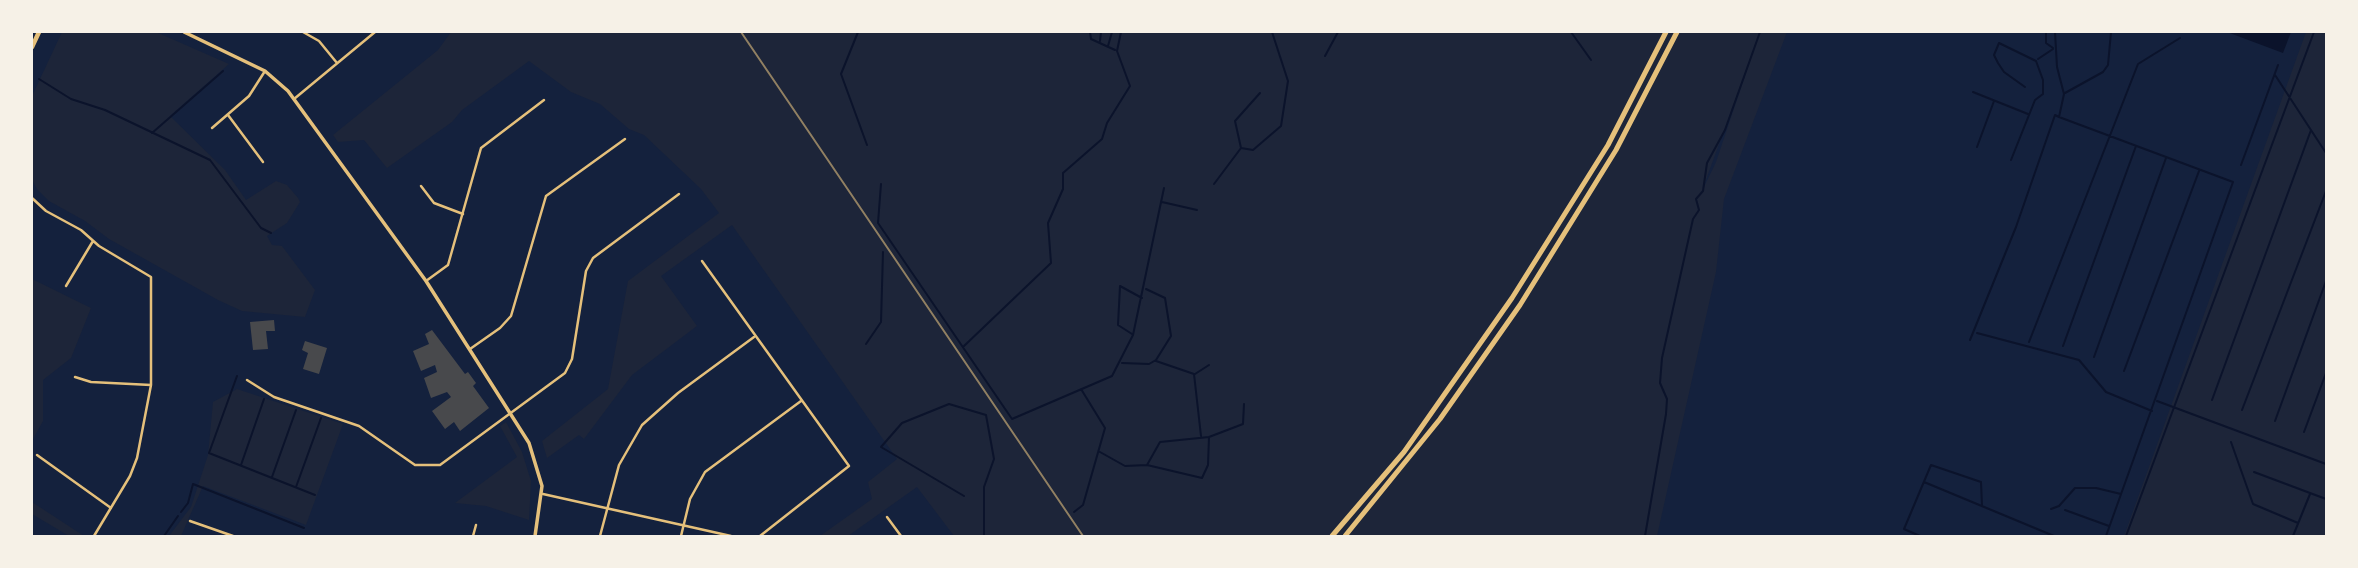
<!DOCTYPE html>
<html>
<head>
<meta charset="utf-8">
<style>
  body { margin:0 }
  #map { position:relative; width:2358px; height:568px; overflow:hidden; background:#14213d; font-family:Poppins,sans-serif }
  canvas { display:block }
  .frame { position:absolute; inset:0; border:33px solid #f6f1e7; pointer-events:none }
</style>
</head>
<body>
<div id="map">
<canvas width="2358" height="568"></canvas>
<div class="frame"></div>
</div>
<script>
const ctx = document.querySelector('canvas').getContext('2d');
ctx.lineJoin = 'round';
function paint(path, color) {
  ctx.fillStyle = color;
  ctx.fill(path, 'evenodd');
}
function shape(rows) {
  const path = new Path2D();
  for (const r of rows) {
    path.moveTo(r[0], r[1]);
    for (let i = 2; i < r.length; i += 2) path.lineTo(r[i], r[i + 1]);
  }
  return path;
}
function strokePath(path, color, width, dash) {
  ctx.strokeStyle = color;
  ctx.lineWidth = width;
  ctx.lineCap = dash ? 'butt' : 'round';
  ctx.setLineDash(dash || []);
  ctx.stroke(path);
}
paint(shape([
  [62,32,156,32,229,64,170,116,225,170,246,200,276,181,287,185,298,198,300,202,287,223,267,236,272,245,282,246,315,290,305,317,242,311,218,300,109,239,85,221,49,201,37,189,32,180,32,96],
  [451,32,1787,32,1724,199,1716,272,1657,536,954,536,917,487,848,536,820,536,872,499,868,482,897,459,732,225,661,276,697,326,632,375,584,439,579,435,547,458,542,441,608,389,628,281,719,213,701,189,644,135,629,129,600,104,571,92,529,61,462,110,452,122,387,168,364,140,338,142,333,135,438,50],
  [1758,37,1716,162,1703,189,1703,188],
  [2306,32,2326,32,2326,536,2124,536],
  [32,279,91,308,71,358,43,380,43,421,32,441],
  [237,389,343,424,306,525,203,486,181,536,169,536,191,507,208,455,213,402],
  [506,422,522,452,531,481,529,520,486,506,455,503,517,457,500,426],
  [32,502,84,536,69,536,32,514]
]), '#1d2539');
paint(shape([
  [2227,32,2291,32,2283,53]
]), '#0b132b');
strokePath(shape([
  [858,32,841,74,867,145],
  [1090,32,1091,39,1115,50],
  [1571,32,1591,60],
  [2046,32,2046,43,2053,48],
  [1100,41,1101,32],
  [1108,46,1112,32],
  [1325,56,1338,32],
  [2038,59,2053,49],
  [2275,75,2326,153],
  [39,79,71,99,105,110,210,160,261,228,271,233],
  [1973,92,2028,114],
  [2065,93,2103,72,2108,65,2111,32],
  [2059,117,2233,182,2106,536],
  [152,133,223,71],
  [1977,147,1994,101],
  [1241,148,1253,150,1281,126,1288,81,1272,32],
  [2011,160,2035,100,2043,94,2043,80,2036,61,1999,43,1994,55,1998,63,2004,72,2025,87],
  [2241,165,2278,65],
  [881,184,878,223,1012,419,1112,376,1133,335,1164,188],
  [1214,184,1241,148,1235,121,1260,93],
  [1162,202,1197,210],
  [1977,333,2079,360,2106,392,2152,411],
  [1132,334,1118,325,1120,286,1142,298],
  [1970,340,2016,227,2055,115,2059,117,2064,94,2057,67,2055,32],
  [2029,342,2138,64,2180,38],
  [866,344,881,322,883,252],
  [964,346,1051,263,1048,223,1063,189,1063,173,1102,139,1107,123,1130,86,1117,51,1121,32],
  [2063,346,2136,146],
  [2094,357,2166,158],
  [1156,361,1194,374],
  [1122,363,1149,364,1156,360,1171,336,1165,298,1146,289],
  [2124,371,2199,171],
  [1194,374,1201,436],
  [1195,374,1209,365],
  [237,376,209,453,315,495],
  [2212,400,2311,130],
  [2157,401,2326,464],
  [2242,410,2326,191],
  [2275,421,2326,281],
  [2304,432,2326,373],
  [2231,442,2253,504,2298,523],
  [1100,452,1125,466,1147,465,1202,478,1208,465,1209,437],
  [241,465,264,399],
  [1147,465,1160,442,1209,437,1243,424,1244,404],
  [2254,472,2326,499],
  [272,477,296,410],
  [1924,482,2054,536],
  [296,487,321,418],
  [964,496,881,447,902,423,949,404,986,415,994,459,984,487,984,536],
  [2051,509,2059,506,2075,488,2096,488,2121,494],
  [2065,510,2109,526],
  [181,512,188,503,193,484,304,528],
  [1074,512,1083,505,1105,428,1081,389],
  [164,536,178,516],
  [1645,536,1666,414,1667,399,1660,383,1662,358,1693,219,1699,210,1696,199,1703,191,1707,163,1725,130,1760,32],
  [1920,536,1904,529,1931,465,1981,482,1982,506],
  [2126,536,2314,32],
  [2293,536,2310,494]
]), '#0b132b', 2);
paint(shape([
  [274,320,275,331,266,331,268,349,253,350,250,322],
  [432,330,465,374,468,372,476,383,473,386,489,408,460,431,454,422,445,429,432,411,451,397,447,392,431,398,424,378,437,372,435,365,421,371,413,351,429,344,425,334],
  [305,341,327,348,319,374,303,369,308,353,302,350]
]), '#48494c');
strokePath(shape([
  [303,32,319,41,337,63],
  [294,99,375,32],
  [228,115,263,162],
  [212,128,249,96,265,71],
  [421,186,434,203,463,214],
  [32,198,46,211,81,230,99,246,151,277,151,385,137,458,130,476,94,536],
  [702,261,849,466,760,536],
  [426,281,448,265,481,148,544,100],
  [66,286,93,241],
  [470,349,500,328,511,316,546,196,625,139],
  [75,377,91,382,151,385],
  [247,380,274,397,359,426,415,465,440,465,565,373,572,359,586,271,593,258,679,194],
  [37,455,111,508],
  [543,494,731,536],
  [887,517,901,536],
  [190,521,233,536],
  [473,536,476,525],
  [600,536,619,465,642,425,678,393,754,337],
  [681,536,690,499,705,472,801,401]
]), '#e5c07b', 2.5);
strokePath(shape([
  [184,32,265,71,288,91,426,281,529,443,542,486,535,536]
]), '#e5c07b', 3.5);
strokePath(shape([
  [32,47,39,32]
]), '#e5c07b', 4.5);
strokePath(shape([
  [1332,536,1404,452,1512,298,1608,145,1666,32],
  [1345,536,1440,419,1520,305,1616,150,1677,32]
]), '#e5c07b', 5);
strokePath(shape([
  [741,32,1083,536]
]), '#918062', 2);
</script>
</body>
</html>
